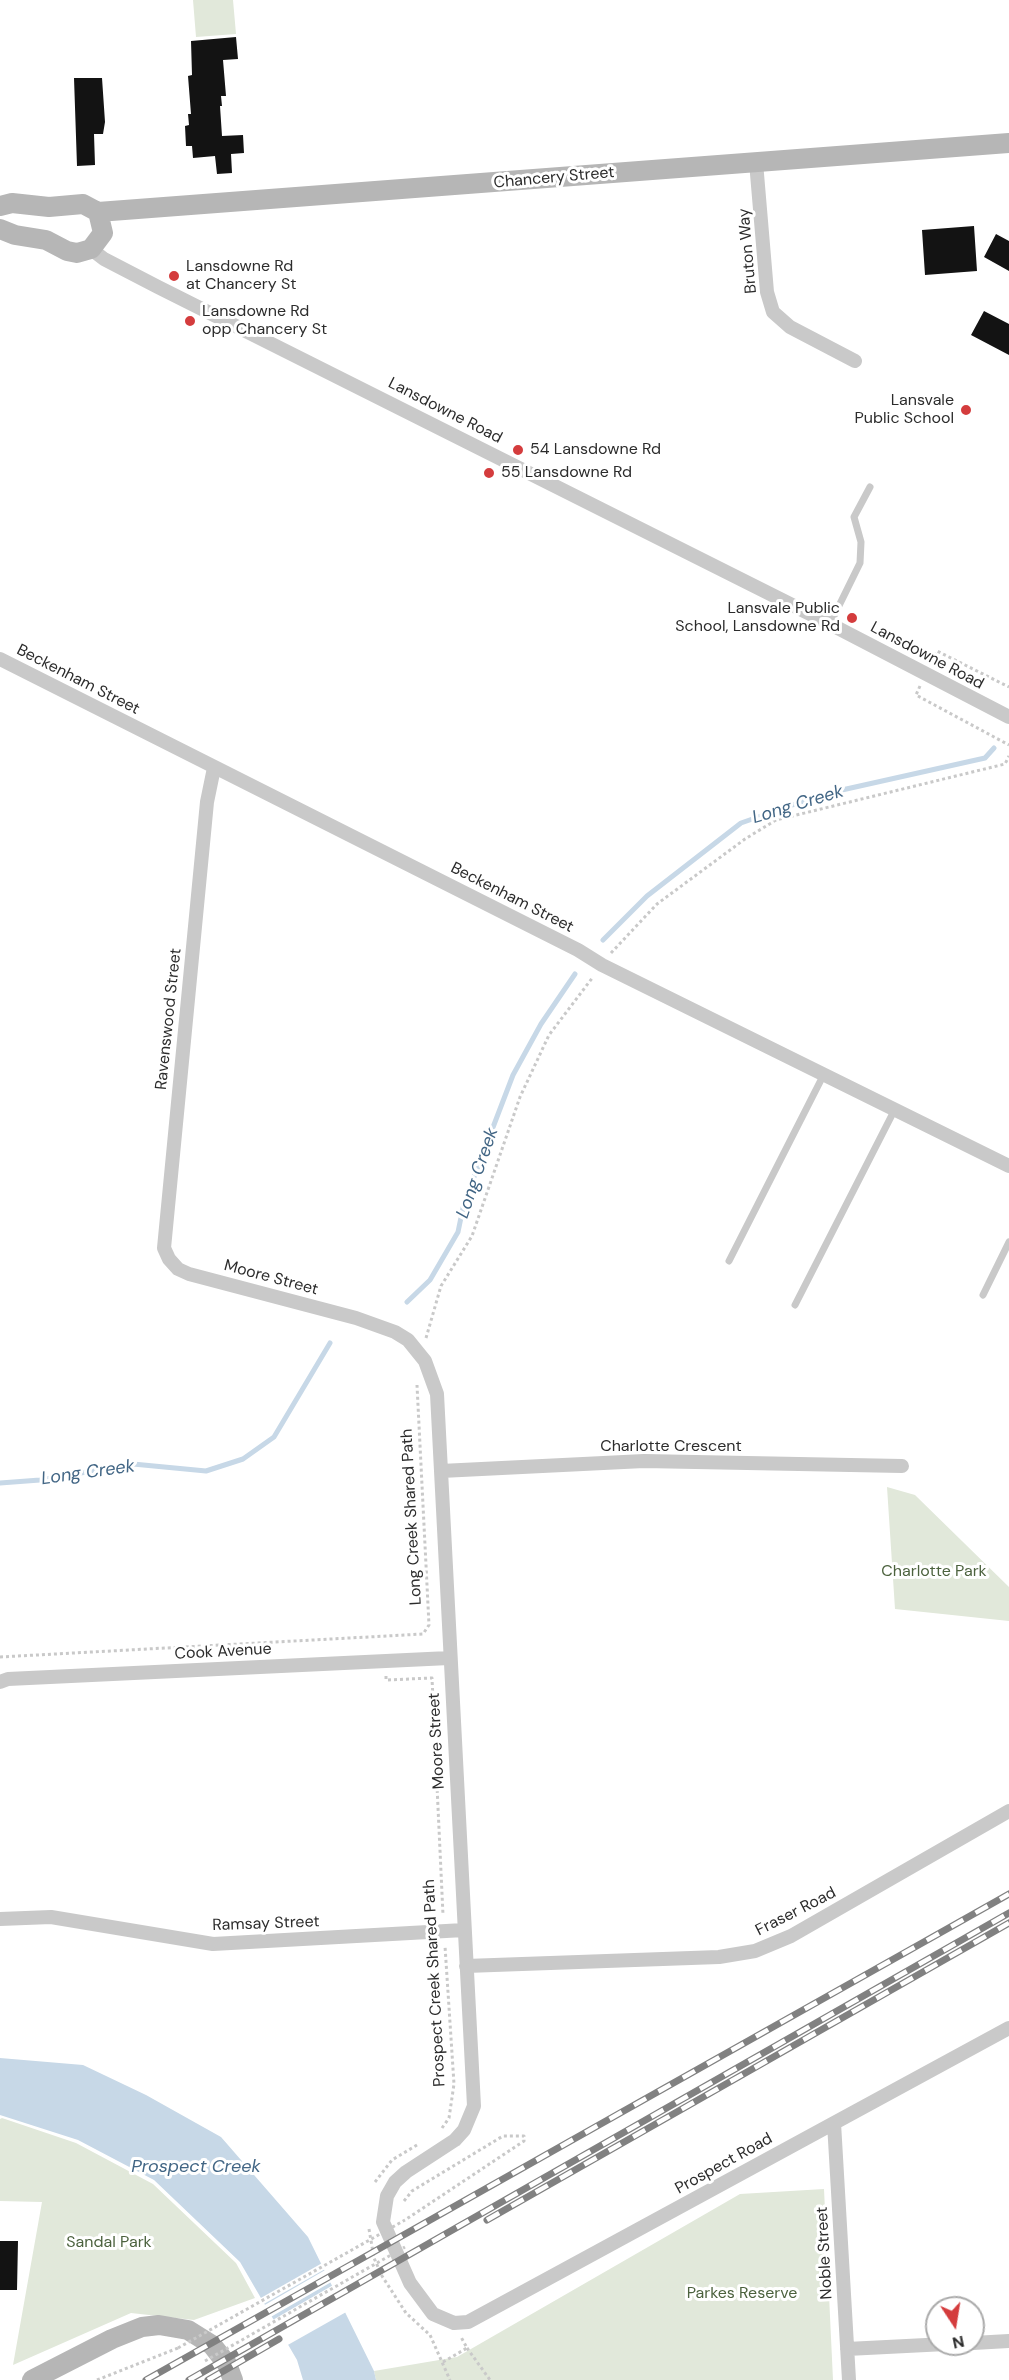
<!DOCTYPE html>
<html>
<head>
<meta charset="utf-8">
<style>
  body { margin:0 }
  #map { position:relative; width:1009px; height:2380px; overflow:hidden; background:#fff; font-family:"DM Sans",sans-serif }
  canvas { display:block }
  .north { position:absolute; left:925px; top:2296px; width:60px; height:60px; box-sizing:border-box; background:#fff; border:2px solid #ababab; border-radius:50%; rotate:168deg; font-size:16px; font-weight:700; line-height:24px; text-align:center; color:#2c2c2c }
  .north::after { content:''; display:block; margin:auto; width:21px; height:27px; background:#d43c3d; clip-path:polygon(50% 0,100% 100%,50% 72%,0 100%) }
</style>
</head>
<body>
<div id="map">
<canvas width="1009" height="2380"></canvas>
<div class="north">N</div>
</div>
<script>
const ctx = document.querySelector('canvas').getContext('2d');
ctx.lineJoin = 'round';
function paint(path, color) {
  ctx.fillStyle = color;
  ctx.fill(path, 'evenodd');
}
function shape(rows) {
  const path = new Path2D();
  for (const r of rows) {
    path.moveTo(r[0], r[1]);
    for (let i = 2; i < r.length; i += 2) path.lineTo(r[i], r[i + 1]);
  }
  return path;
}
function strokePath(path, color, width, dash) {
  ctx.strokeStyle = color;
  ctx.lineWidth = width;
  ctx.lineCap = dash ? 'butt' : 'round';
  ctx.setLineDash(dash || []);
  ctx.stroke(path);
}
function drawText(font, color, halo, rows, align = 'center') {
  ctx.font = font + ' "DM Sans",sans-serif';
  ctx.lineWidth = 6;
  ctx.setLineDash([]);
  ctx.textBaseline = 'middle';
  ctx.strokeStyle = halo;
  ctx.fillStyle = color;
  for (const [text, x, y, turn = 0] of rows) {
    ctx.save();
    ctx.translate(x, y);
    ctx.rotate((+turn || 0) * Math.PI / 180);
    ctx.textAlign = isNaN(turn) ? turn : align;
    if (halo) ctx.strokeText(text, 0, 0);
    ctx.fillText(text, 0, 0);
    ctx.restore();
  }
}
paint(shape([
  [193,0,233,0,236,34,196,37],
  [887,1487,915,1495,1009,1587,1009,1621,895,1609],
  [2,2118,76,2143,153,2184,236,2263,255,2298,194,2320,131,2313,13,2365,42,2202,0,2201,0,2119],
  [824,2189,833,2380,376,2380,374,2371,457,2357,740,2194]
]), '#e1e8da');
paint(shape([
  [0,2058,83,2065,146,2095,221,2137,308,2237,374,2371,376,2380,303,2380,297,2360,240,2262,154,2180,78,2140,0,2115]
]), '#c7d8e7');
paint(shape([
  [324,2262,327,2268,262,2305,259,2299],
  [327,2269,333,2281,269,2318,263,2306],
  [335,2284,348,2311,286,2346,271,2321]
]), '#fff');
strokePath(shape([
  [603,940,647,896,741,823,824,794,985,758,994,748],
  [407,1302,430,1280,458,1232,464,1203,513,1075,541,1024,575,974],
  [0,1483,40,1480,133,1464,206,1471,243,1459,274,1437,330,1343]
]), '#c7d8e7', 5);
paint(shape([
  [236,37,238,59,223,60,226,96,221,96,222,106,220,106,222,136,243,135,244,153,231,154,232,173,217,174,215,156,193,158,192,146,186,146,185,126,189,125,188,114,191,114,188,76,192,75,191,41],
  [74,78,102,78,105,122,103,134,94,134,95,165,77,166],
  [974,226,977,271,925,275,922,230],
  [996,234,1009,241,1009,271,984,257],
  [984,311,1009,324,1009,355,971,335],
  [0,2241,18,2241,17,2290,0,2290]
]), '#131313');
strokePath(shape([
  [932,661,937,651,1009,687],
  [920,686,916,695,1009,745],
  [611,953,657,904,745,839,776,820,1005,764,1009,756],
  [426,1338,441,1286,472,1236,520,1097,549,1035,593,977],
  [0,1657,423,1634,429,1625,417,1385],
  [386,1676,386,1680,432,1678,443,1915],
  [442,2128,449,2118,454,2084,445,1946],
  [375,2182,392,2160,417,2145],
  [404,2201,412,2191,503,2136,524,2136,524,2141,405,2220],
  [369,2229,374,2258,382,2276,406,2313,430,2335,450,2380],
  [467,2348,490,2380],
  [443,2362,467,2348,461,2337],
  [97,2380,178,2348]
]), '#c9c9c9', 3, [3, 3]);
strokePath(shape([
  [830,624,860,563,861,542,854,517,870,487],
  [729,1261,824,1074],
  [983,1295,1009,1242],
  [795,1305,895,1109]
]), '#c9c9c9', 7);
strokePath(shape([
  [756,162,767,292,773,312,790,327,855,361],
  [91,249,104,259,158,287,830,624,1009,717],
  [0,659,578,950,602,965,1009,1166],
  [214,768,207,802,164,1248,169,1259,178,1269,189,1274,356,1318,395,1332,408,1340,425,1361,437,1394,474,2106,464,2130,455,2140,406,2172,395,2182,387,2196,383,2222,410,2283,433,2314,454,2323,468,2322,1009,2028],
  [441,1471,644,1461,902,1466],
  [0,1682,8,1679,449,1658],
  [0,1919,51,1917,213,1944,464,1930],
  [466,1966,719,1957,755,1951,791,1936,1009,1811],
  [834,2123,849,2380],
  [973,2343,1009,2341],
  [847,2349,946,2344]
]), '#c9c9c9', 14);
strokePath(shape([
  [0,206,12,203,49,207,83,204,98,212,103,233,91,249,77,253,67,251,46,240,15,235,0,229],
  [98,212,1009,143],
  [32,2380,112,2339,142,2327,159,2325,188,2330,212,2345,227,2364,233,2380]
]), '#b6b6b6', 20);
const rail = shape([
  [487,2220,1009,1923],
  [146,2380,1009,1894],
  [189,2380,1009,1913],
  [208,2380,279,2339]
]);
strokePath(rail, '#818181', 7);
strokePath(rail, '#fff', 4.5, [14]);
strokePath(shape([
  [178,2348,405,2220],
  [205,2361,405,2247]
]), '#c9c9c9', 3, [3, 3]);
for (const [x, y, r, color] of [
  [174,276,6,"#d43c3d"],
  [190,321,6,"#d43c3d"],
  [966,410,6,"#d43c3d"],
  [518,450,6,"#d43c3d"],
  [489,473,6,"#d43c3d"],
  [852,618,6,"#d43c3d"]
]) {
  const dot = new Path2D();
  dot.arc(x, y, r, 0, 2 * Math.PI);
  ctx.fillStyle = color;
  ctx.fill(dot);
  strokePath(dot, '#fff', 2);
}
drawText('16px', '#2c2c2c', '#fff', [
  ["Chancery Street",554,178,-5],
  ["Bruton Way",748,251,-95],
  ["Lansdowne Road",445,411,27],
  ["Lansdowne Road",927,656,28],
  ["Beckenham Street",78,680,27],
  ["Beckenham Street",512,898,27],
  ["Ravenswood Street",169,1019,-84],
  ["Moore Street",271,1278,15],
  ["Charlotte Crescent",671,1447],
  ["Long Creek Shared Path",412,1517,-93],
  ["Cook Avenue",223,1652,-3],
  ["Moore Street",437,1741,-93],
  ["Fraser Road",796,1912,-27],
  ["Ramsay Street",266,1924,-2],
  ["Prospect Creek Shared Path",435,1983,-93],
  ["Prospect Road",724,2164,-29],
  ["Noble Street",825,2253,-93]
]);
drawText('16px', '#2c2c2c', '#fff', [
  ["Lansdowne Rd",186,267],
  ["at Chancery St",186,285],
  ["Lansdowne Rd",202,312],
  ["opp Chancery St",202,330],
  ["Lansvale",954,401,"right"],
  ["Public School",954,419,"right"],
  ["54 Lansdowne Rd",530,450],
  ["55 Lansdowne Rd",501,473],
  ["Lansvale Public",840,609,"right"],
  ["School, Lansdowne Rd",840,627,"right"]
], 'left');
drawText('16px', '#4c623e', '#fff', [
  ["Charlotte Park",934,1572],
  ["Sandal Park",109,2243],
  ["Parkes Reserve",742,2294]
]);
drawText('italic 18px', '#426685', '#fff', [
  ["Long Creek",798,805,-17],
  ["Long Creek",478,1173,-71],
  ["Long Creek",88,1473,-8],
  ["Prospect Creek",196,2167]
]);
</script>
</body>
</html>
